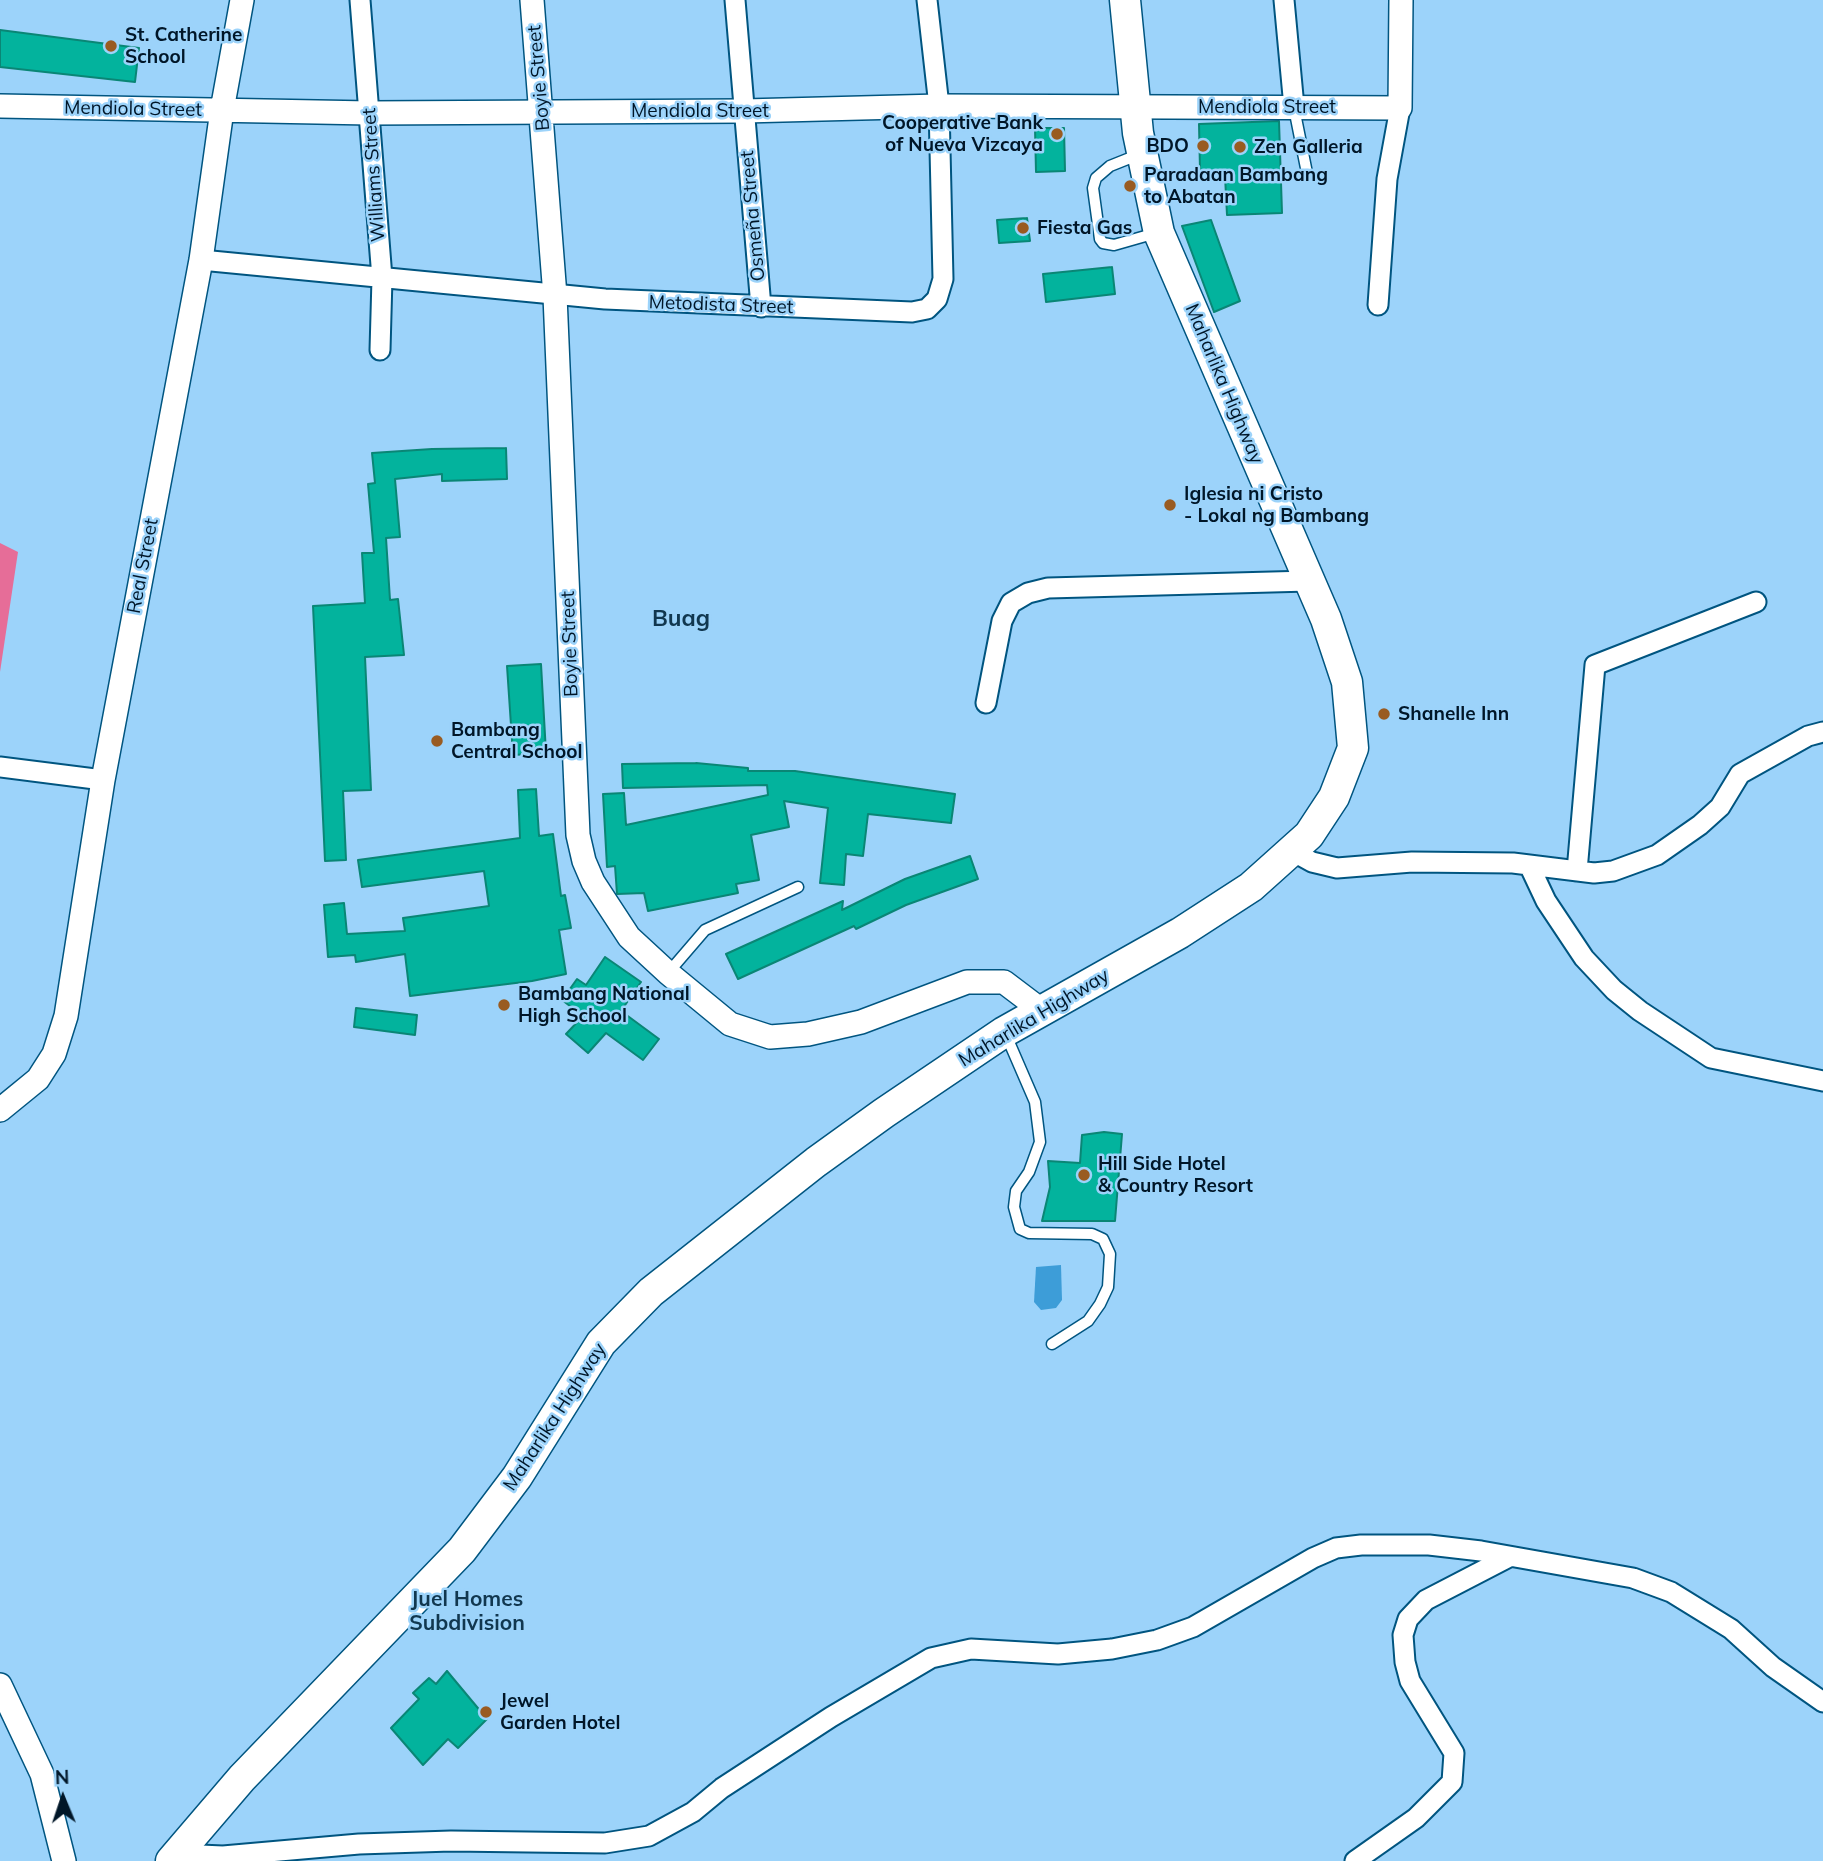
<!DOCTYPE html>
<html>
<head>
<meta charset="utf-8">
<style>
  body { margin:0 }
  #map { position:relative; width:1823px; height:1861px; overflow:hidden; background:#9cd3fa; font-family:Mulish,sans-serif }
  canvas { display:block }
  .north { position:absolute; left:28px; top:1763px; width:70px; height:70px; -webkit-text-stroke:5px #9cd3fa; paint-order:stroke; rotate:358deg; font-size:19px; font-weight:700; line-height:28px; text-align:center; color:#001628 }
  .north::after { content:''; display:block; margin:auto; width:24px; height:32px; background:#001628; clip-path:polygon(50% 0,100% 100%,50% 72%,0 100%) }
</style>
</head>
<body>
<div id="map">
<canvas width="1823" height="1861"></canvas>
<div class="north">N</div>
</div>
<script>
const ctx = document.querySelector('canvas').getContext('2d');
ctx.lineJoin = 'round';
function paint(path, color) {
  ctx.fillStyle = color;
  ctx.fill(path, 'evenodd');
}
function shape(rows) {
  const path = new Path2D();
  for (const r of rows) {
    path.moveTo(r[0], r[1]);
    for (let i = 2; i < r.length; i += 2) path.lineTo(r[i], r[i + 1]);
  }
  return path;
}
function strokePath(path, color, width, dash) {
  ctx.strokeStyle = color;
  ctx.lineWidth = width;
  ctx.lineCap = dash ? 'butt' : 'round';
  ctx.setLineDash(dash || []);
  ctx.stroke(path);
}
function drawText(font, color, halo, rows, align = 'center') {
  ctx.font = font + ' Mulish,sans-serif';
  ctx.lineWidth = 5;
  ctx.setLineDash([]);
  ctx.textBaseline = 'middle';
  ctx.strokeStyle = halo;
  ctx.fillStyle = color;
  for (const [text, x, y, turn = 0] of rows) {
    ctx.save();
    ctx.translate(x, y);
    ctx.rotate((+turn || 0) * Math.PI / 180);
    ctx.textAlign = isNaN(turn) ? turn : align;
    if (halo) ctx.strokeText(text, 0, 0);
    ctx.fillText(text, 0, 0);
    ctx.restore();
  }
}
paint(shape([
  [0,543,18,552,0,672]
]), '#e66d98');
paint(shape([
  [1061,1265,1062,1300,1056,1308,1041,1310,1034,1302,1036,1267]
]), '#3d9dd8');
const building = shape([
  [0,30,139,48,135,82,0,67,0,30],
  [1279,121,1282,213,1227,215,1225,176,1212,176,1211,170,1200,170,1199,124,1279,121],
  [1035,128,1064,128,1065,171,1036,172,1035,128],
  [1027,218,1030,241,999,243,997,220,1027,218],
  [1211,220,1240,301,1214,312,1182,226,1211,220],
  [1112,267,1115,294,1046,302,1043,274,1112,267],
  [506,448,507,479,442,481,442,474,395,479,400,537,386,538,390,600,398,599,404,655,365,657,371,790,343,791,346,860,325,861,313,606,365,603,362,553,374,553,368,484,375,483,372,453,432,449,506,448],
  [541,664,546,753,513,755,507,666,541,664],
  [696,763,748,768,748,771,795,771,955,794,951,823,868,814,863,856,846,854,844,885,820,883,828,808,784,801,789,827,751,835,759,880,736,884,738,893,648,911,644,893,617,894,615,866,607,867,603,794,624,793,626,825,768,795,767,785,623,788,622,764,696,763],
  [536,789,539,836,553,834,561,896,565,895,571,928,559,930,566,974,532,981,410,996,405,954,356,962,355,955,328,957,324,905,344,903,347,934,405,931,403,918,489,906,484,871,362,887,358,860,520,838,518,790,536,789],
  [970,856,978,879,906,905,856,929,854,926,738,979,726,954,843,901,842,910,905,879,970,856],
  [605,957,641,982,621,1011,659,1039,643,1060,606,1033,588,1053,566,1034,583,1016,562,1000,577,979,586,985,605,957],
  [356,1008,417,1015,415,1035,354,1027,356,1008],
  [1104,1132,1122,1134,1115,1221,1042,1221,1050,1187,1048,1161,1080,1163,1082,1135,1104,1132],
  [447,1671,487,1719,458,1748,448,1739,423,1765,391,1728,419,1699,413,1693,429,1678,436,1684,447,1671]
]);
paint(building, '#03b39d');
strokePath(building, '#0a8675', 2);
const service = shape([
  [1294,108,1307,173],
  [1140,154,1110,166,1096,178,1093,188,1100,239,1103,243,1114,245,1156,233],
  [668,973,705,930,798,887],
  [1006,1035,1035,1102,1040,1142,1029,1172,1016,1191,1014,1207,1020,1229,1029,1233,1092,1234,1103,1239,1110,1254,1108,1287,1100,1304,1088,1321,1052,1344]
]);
const minor = shape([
  [360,0,382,278,380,350],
  [735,0,761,307],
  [1284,0,1294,107],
  [201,260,605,299,912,312,927,309,937,299,943,279,939,106,927,0],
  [1378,305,1387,179,1400,108],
  [986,703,1002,621,1011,603,1028,593,1048,588,1309,581],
  [0,767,103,780],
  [1292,851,1312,862,1337,868,1412,862,1513,863,1594,873,1613,871,1657,855,1700,825,1720,807,1740,774,1808,736,1823,732],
  [1529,865,1546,901,1584,958,1614,990,1640,1011,1711,1058,1823,1081],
  [1577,871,1595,665,1756,602],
  [177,1854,223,1856,359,1844,451,1841,605,1843,649,1836,693,1812,722,1788,831,1717,931,1658,971,1649,1058,1654,1112,1649,1157,1640,1193,1627,1313,1558,1336,1548,1361,1545,1429,1545,1481,1551,1633,1578,1671,1592,1731,1629,1773,1667,1823,1702],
  [1355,1861,1416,1818,1452,1782,1454,1753,1410,1681,1405,1662,1403,1635,1408,1619,1426,1600,1509,1557]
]);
const tertiary = shape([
  [532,0,555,296,578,835,584,861,593,882,629,937,668,973,730,1024,770,1037,808,1034,861,1022,967,982,1004,982,1041,1010],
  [0,106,370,113,744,111,939,106,1400,108,1401,0],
  [0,1110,38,1079,54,1054,66,1016,103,780,201,260,222,110,242,0],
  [0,1685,42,1774,64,1861]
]);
const primary = shape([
  [171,1861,242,1778,462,1550,517,1477,601,1343,651,1292,816,1162,884,1113,1004,1032,1180,933,1251,887,1309,835,1334,797,1353,748,1347,682,1326,619,1159,233,1138,133,1125,0]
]);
strokePath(service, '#005580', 13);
strokePath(minor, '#005580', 23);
strokePath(tertiary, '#005580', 26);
strokePath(primary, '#005580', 33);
strokePath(service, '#fff', 10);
strokePath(minor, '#fff', 19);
strokePath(tertiary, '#fff', 23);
strokePath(primary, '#fff', 30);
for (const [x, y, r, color] of [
  [111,46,7,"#995b21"],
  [1057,134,7,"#995b21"],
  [1203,146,7,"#995b21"],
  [1240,147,7,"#995b21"],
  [1130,186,7,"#995b21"],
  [1023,228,7,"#995b21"],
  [1170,505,7,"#995b21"],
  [1384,714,7,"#995b21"],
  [437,741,7,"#995b21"],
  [504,1005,7,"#995b21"],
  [1084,1175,7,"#995b21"],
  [486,1712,7,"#995b21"]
]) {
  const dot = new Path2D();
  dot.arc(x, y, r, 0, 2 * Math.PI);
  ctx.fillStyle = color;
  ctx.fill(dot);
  strokePath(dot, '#9cd3fa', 2.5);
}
drawText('bold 19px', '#001628', '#9cd3fa', [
  ["St. Catherine",125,35],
  ["School",125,57],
  ["Cooperative Bank",1043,123,"right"],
  ["of Nueva Vizcaya",1043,145,"right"],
  ["BDO",1189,146,"right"],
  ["Zen Galleria",1254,147],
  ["Paradaan Bambang",1144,175],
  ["to Abatan",1144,197],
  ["Fiesta Gas",1037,228],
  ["Iglesia ni Cristo",1184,494],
  ["- Lokal ng Bambang",1184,516],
  ["Shanelle Inn",1398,714],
  ["Bambang",451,730],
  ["Central School",451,752],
  ["Bambang National",518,994],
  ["High School",518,1016],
  ["Hill Side Hotel",1098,1164],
  ["& Country Resort",1098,1186],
  ["Jewel",500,1701],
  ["Garden Hotel",500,1723]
], 'left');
drawText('19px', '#001628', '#9cd3fa', [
  ["Boyie Street",539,78,-95],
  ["Mendiola Street",1267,107],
  ["Mendiola Street",133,109,1],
  ["Mendiola Street",700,111],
  ["Williams Street",374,175,-94],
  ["Osmeña Street",753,216,-95],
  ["Metodista Street",721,305,2],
  ["Maharlika Highway",1224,384,67],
  ["Real Street",143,566,-79],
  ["Boyie Street",570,644,-92],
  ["Maharlika Highway",1034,1018,-31],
  ["Maharlika Highway",555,1417,-57]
]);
drawText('bold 21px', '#11374f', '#9cd3fa', [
  ["Juel Homes",467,1600],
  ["Subdivision",467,1624]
]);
drawText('bold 23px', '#11374f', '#9cd3fa', [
  ["Buag",681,619]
]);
</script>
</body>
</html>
